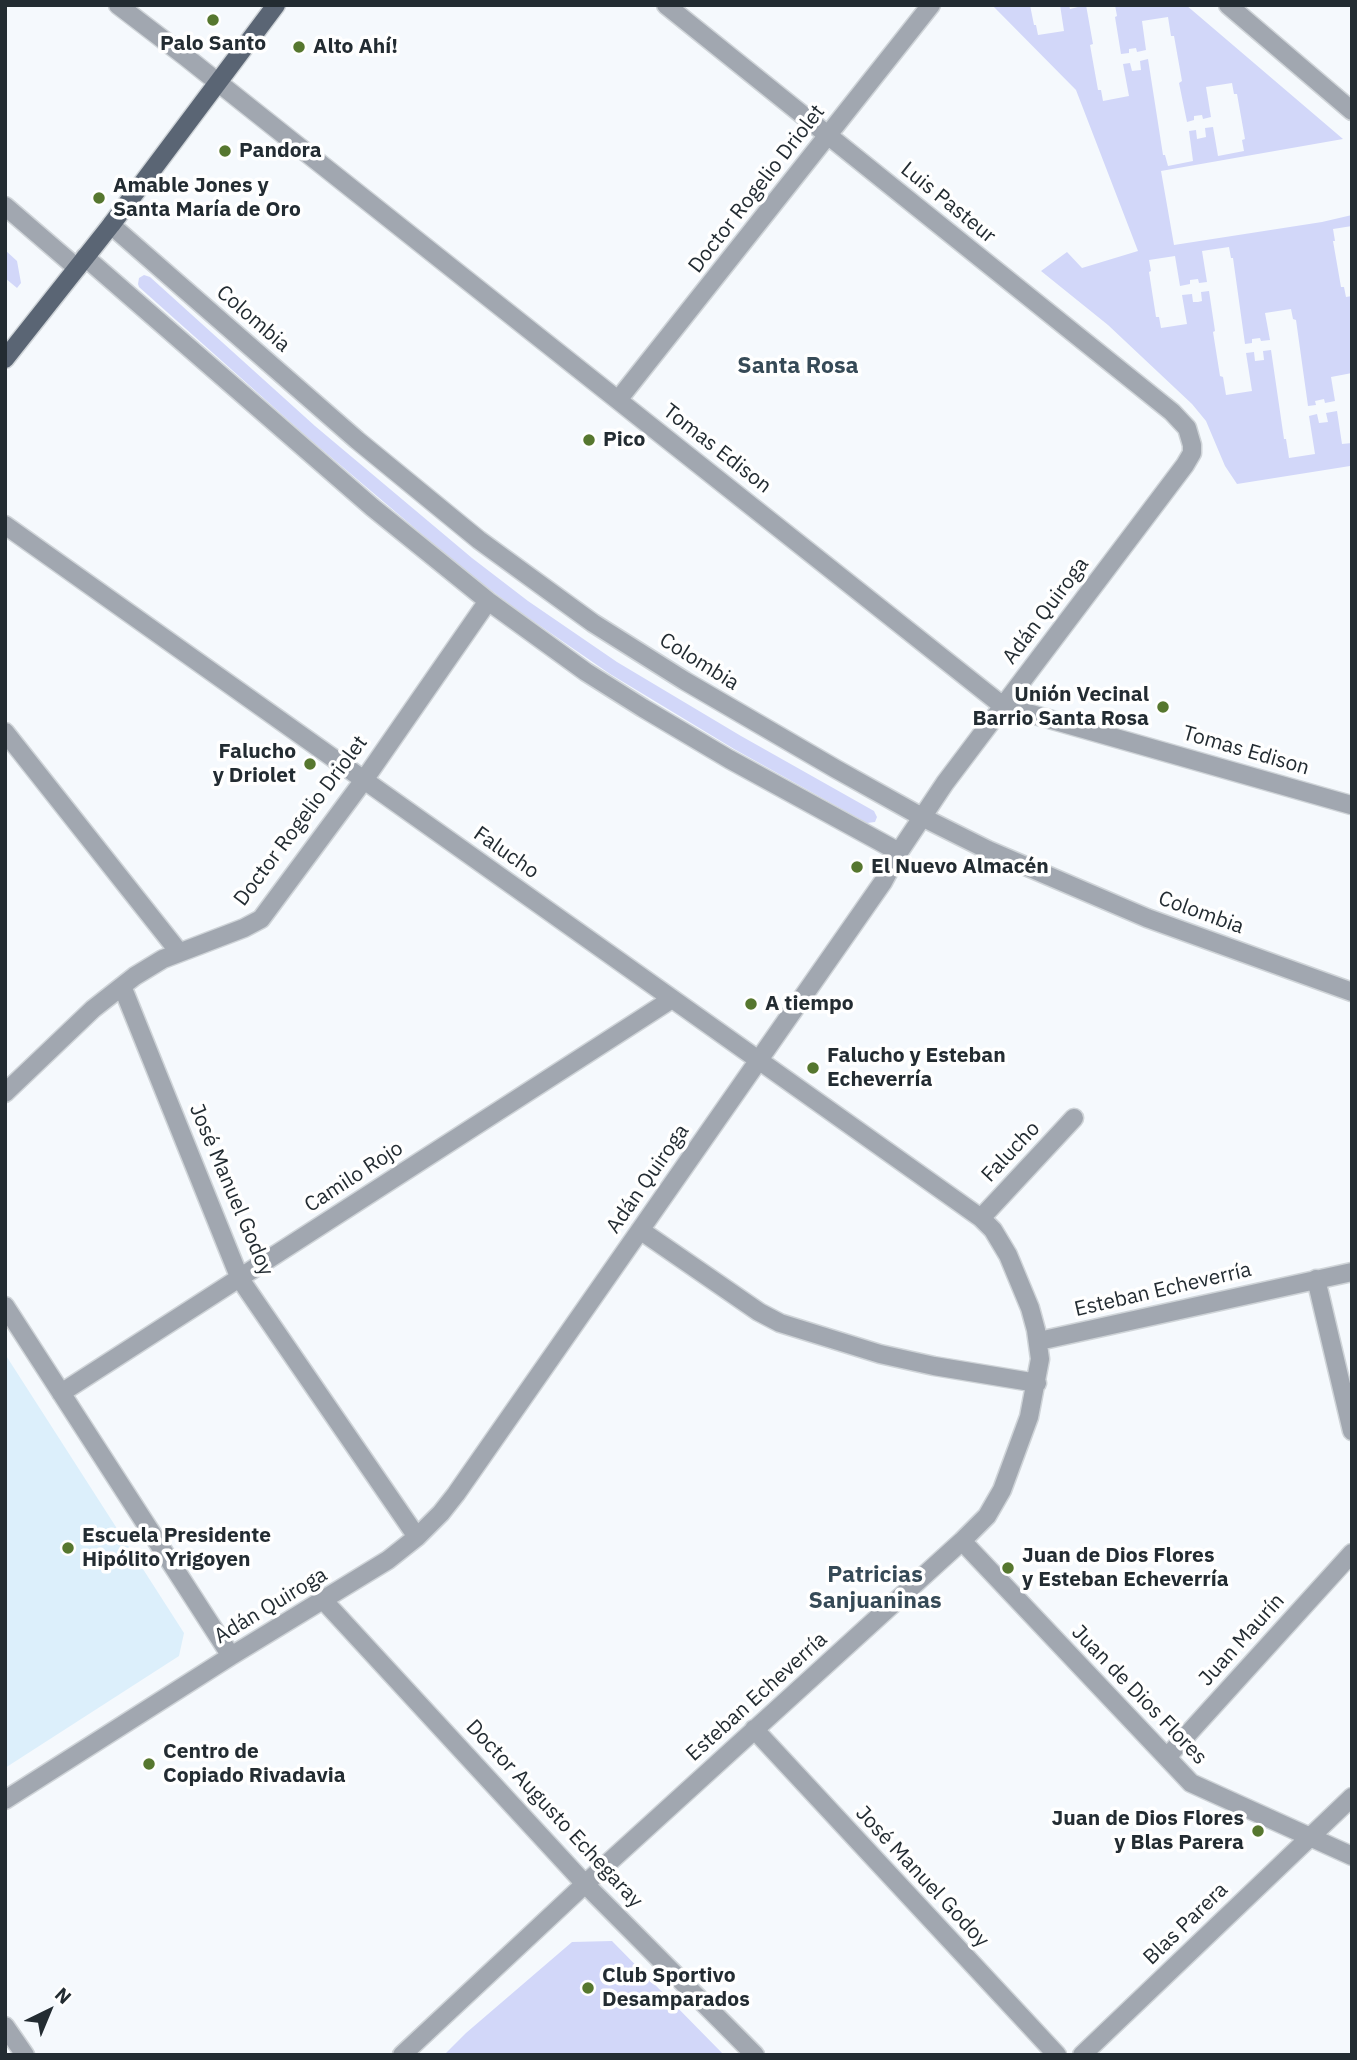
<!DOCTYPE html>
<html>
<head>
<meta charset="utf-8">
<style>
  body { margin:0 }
  #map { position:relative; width:1357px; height:2060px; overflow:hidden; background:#f5f9fd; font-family:"IBM Plex Sans",sans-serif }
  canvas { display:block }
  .frame { position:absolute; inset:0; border:7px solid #232c32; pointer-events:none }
  .north { position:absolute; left:14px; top:1976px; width:70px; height:70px; -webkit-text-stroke:5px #fff; paint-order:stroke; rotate:43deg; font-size:19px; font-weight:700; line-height:28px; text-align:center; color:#232c32 }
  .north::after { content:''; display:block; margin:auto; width:24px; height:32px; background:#232c32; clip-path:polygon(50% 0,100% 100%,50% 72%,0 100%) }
</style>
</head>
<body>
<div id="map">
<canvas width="1357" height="2060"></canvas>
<div class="frame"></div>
<div class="north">N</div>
</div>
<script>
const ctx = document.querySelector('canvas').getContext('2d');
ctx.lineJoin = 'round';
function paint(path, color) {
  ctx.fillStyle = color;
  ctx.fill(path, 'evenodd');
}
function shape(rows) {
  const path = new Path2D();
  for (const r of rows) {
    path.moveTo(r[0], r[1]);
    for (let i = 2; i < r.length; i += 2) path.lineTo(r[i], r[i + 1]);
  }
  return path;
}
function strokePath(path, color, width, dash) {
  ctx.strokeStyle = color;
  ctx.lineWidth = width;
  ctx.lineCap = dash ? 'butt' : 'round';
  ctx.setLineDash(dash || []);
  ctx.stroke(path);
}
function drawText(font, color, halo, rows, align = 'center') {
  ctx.font = font + ' "IBM Plex Sans",sans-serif';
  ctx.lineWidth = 7;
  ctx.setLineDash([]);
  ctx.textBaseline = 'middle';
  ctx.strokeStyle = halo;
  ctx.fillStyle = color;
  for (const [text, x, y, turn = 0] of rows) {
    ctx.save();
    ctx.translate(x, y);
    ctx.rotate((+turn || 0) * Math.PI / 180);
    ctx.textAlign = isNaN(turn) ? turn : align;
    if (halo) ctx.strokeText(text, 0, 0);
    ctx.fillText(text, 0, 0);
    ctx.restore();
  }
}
paint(shape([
  [5,1354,184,1633,179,1656,5,1768]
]), '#dceffb');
paint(shape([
  [992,5,1030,5,1034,25,1036,25,1038,35,1064,31,1060,5,1069,5,1070,9,1078,7,1078,5,1086,5,1093,44,1090,45,1098,90,1101,90,1103,101,1129,96,1123,64,1130,63,1132,71,1141,70,1140,61,1148,59,1163,155,1165,155,1168,166,1193,161,1189,131,1196,130,1197,139,1206,137,1205,128,1213,127,1218,156,1244,151,1242,140,1245,139,1237,94,1234,94,1232,83,1206,87,1211,117,1203,119,1202,115,1194,116,1194,120,1187,122,1179,83,1182,81,1174,36,1171,36,1168,17,1142,21,1146,50,1137,52,1136,48,1129,49,1129,53,1121,54,1115,17,1117,16,1115,5,1186,5,1343,139,1161,171,1174,245,1322,222,1352,215,1352,226,1333,229,1335,241,1333,241,1341,287,1344,287,1346,297,1352,296,1352,373,1331,377,1335,401,1325,403,1324,399,1315,401,1316,405,1308,406,1296,320,1293,319,1291,309,1265,313,1270,340,1261,341,1260,338,1252,339,1252,343,1245,344,1233,258,1231,258,1229,247,1202,251,1207,282,1199,283,1198,279,1190,280,1190,284,1180,286,1175,256,1149,260,1151,271,1149,272,1156,317,1159,317,1161,328,1187,324,1182,295,1192,294,1193,302,1198,302,1202,301,1201,292,1209,291,1215,331,1213,332,1220,376,1223,377,1226,395,1252,391,1246,353,1254,352,1255,361,1264,360,1263,351,1271,350,1284,439,1286,439,1289,458,1315,454,1309,416,1317,414,1319,423,1328,422,1326,413,1337,411,1342,444,1352,443,1352,474,1350,466,1237,484,1225,466,1206,421,1192,404,1108,325,1041,271,1067,252,1082,268,1138,251,1076,90],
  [5,250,17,261,21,283,17,288,5,278],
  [144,275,150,277,315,426,472,558,528,601,617,662,741,736,874,811,877,817,875,822,867,823,734,749,610,674,520,612,463,569,306,436,139,287,138,284,139,278],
  [612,1941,724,2055,444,2055,466,2033,572,1942]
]), '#d2d7f9');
const minor = shape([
  [118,5,186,57,1003,706,1351,805],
  [1228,5,1352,111],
  [5,206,77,268],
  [111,225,357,440,479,540,593,623,685,681,836,769,922,817,988,850,1147,918,1352,992],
  [85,257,372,507,488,601,586,672,643,708,729,759,899,852],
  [618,400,931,5],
  [5,525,981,1218,993,1230,1008,1255,1030,1308,1036,1330,1040,1359,1029,1417,1002,1490,987,1516,962,1541,585,1884,402,2055],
  [5,732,179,952],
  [122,986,240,1279,417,1537],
  [5,1093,93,1009,135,976,163,959,244,928,261,919,364,780,488,601],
  [981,1218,1074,1118],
  [640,1230,759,1312,780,1323,880,1354,934,1366,1037,1383],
  [1316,1279,1352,1431],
  [5,1306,231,1656],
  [1039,1341,1352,1272],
  [61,1393,672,999],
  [962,1541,1191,1783,1352,1856],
  [324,1601,585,1884,755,2055],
  [754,1729,1057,2055],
  [1167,1757,1352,1553],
  [5,1800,231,1656,388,1560,417,1537,441,1513,456,1494,883,882,899,852,945,783,1185,465,1192,453,1192,445,1187,428,1172,412,666,5],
  [5,2026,25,2055],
  [1082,2055,1352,1797]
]);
const major = shape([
  [5,359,111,225,276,5]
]);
strokePath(minor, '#cfd4d8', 21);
strokePath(major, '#cfd4d8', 21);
strokePath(minor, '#a1a7b0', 18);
strokePath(major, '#5a6574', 18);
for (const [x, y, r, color] of [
  [213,20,7,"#56772f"],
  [299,47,7,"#56772f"],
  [225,151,7,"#56772f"],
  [99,198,7,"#56772f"],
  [589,440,7,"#56772f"],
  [1163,707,7,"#56772f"],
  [310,764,7,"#56772f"],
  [857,867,7,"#56772f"],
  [751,1004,7,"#56772f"],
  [813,1068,7,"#56772f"],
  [68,1548,7,"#56772f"],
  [1008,1568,7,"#56772f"],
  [149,1764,7,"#56772f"],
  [1258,1831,7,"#56772f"],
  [588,1988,7,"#56772f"]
]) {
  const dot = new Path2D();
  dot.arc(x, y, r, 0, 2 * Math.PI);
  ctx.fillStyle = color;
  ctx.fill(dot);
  strokePath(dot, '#fff', 2.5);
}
drawText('bold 21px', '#232c32', '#fff', [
  ["Palo Santo",213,44,"center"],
  ["Alto Ahí!",313,47],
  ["Pandora",239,151],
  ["Amable Jones y",113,186],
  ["Santa María de Oro",113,210],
  ["Pico",603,440],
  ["Unión Vecinal",1149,695,"right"],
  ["Barrio Santa Rosa",1149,719,"right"],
  ["Falucho",296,752,"right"],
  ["y Driolet",296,776,"right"],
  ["El Nuevo Almacén",871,867],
  ["A tiempo",765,1004],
  ["Falucho y Esteban",827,1056],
  ["Echeverría",827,1080],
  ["Escuela Presidente",82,1536],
  ["Hipólito Yrigoyen",82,1560],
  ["Juan de Dios Flores",1022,1556],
  ["y Esteban Echeverría",1022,1580],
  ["Centro de",163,1752],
  ["Copiado Rivadavia",163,1776],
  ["Juan de Dios Flores",1244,1819,"right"],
  ["y Blas Parera",1244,1843,"right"],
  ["Club Sportivo",602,1976],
  ["Desamparados",602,2000]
], 'left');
drawText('21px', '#232c32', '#fff', [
  ["Doctor Rogelio Driolet",757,189,-52],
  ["Luis Pasteur",948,203,39],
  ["Colombia",253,319,41],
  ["Tomas Edison",717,449,38],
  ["Adán Quiroga",1046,611,-53],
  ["Colombia",699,662,32],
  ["Tomas Edison",1246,751,16],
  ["Doctor Rogelio Driolet",301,821,-53],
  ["Falucho",506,853,35],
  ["Colombia",1201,913,20],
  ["Falucho",1011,1152,-47],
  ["Camilo Rojo",354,1177,-33],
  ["Adán Quiroga",648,1179,-55],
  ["José Manuel Godoy",231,1190,67],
  ["Esteban Echeverría",1163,1290,-13],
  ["Adán Quiroga",271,1606,-31],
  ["Juan Maurín",1242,1640,-48],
  ["Juan de Dios Flores",1139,1695,46],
  ["Esteban Echeverría",757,1697,-42],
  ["Doctor Augusto Echegaray",554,1814,47],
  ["José Manuel Godoy",922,1877,47],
  ["Blas Parera",1186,1924,-44]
]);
drawText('bold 23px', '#364a57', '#fff', [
  ["Santa Rosa",798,366],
  ["Patricias",875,1575],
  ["Sanjuaninas",875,1601]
]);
</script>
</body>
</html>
